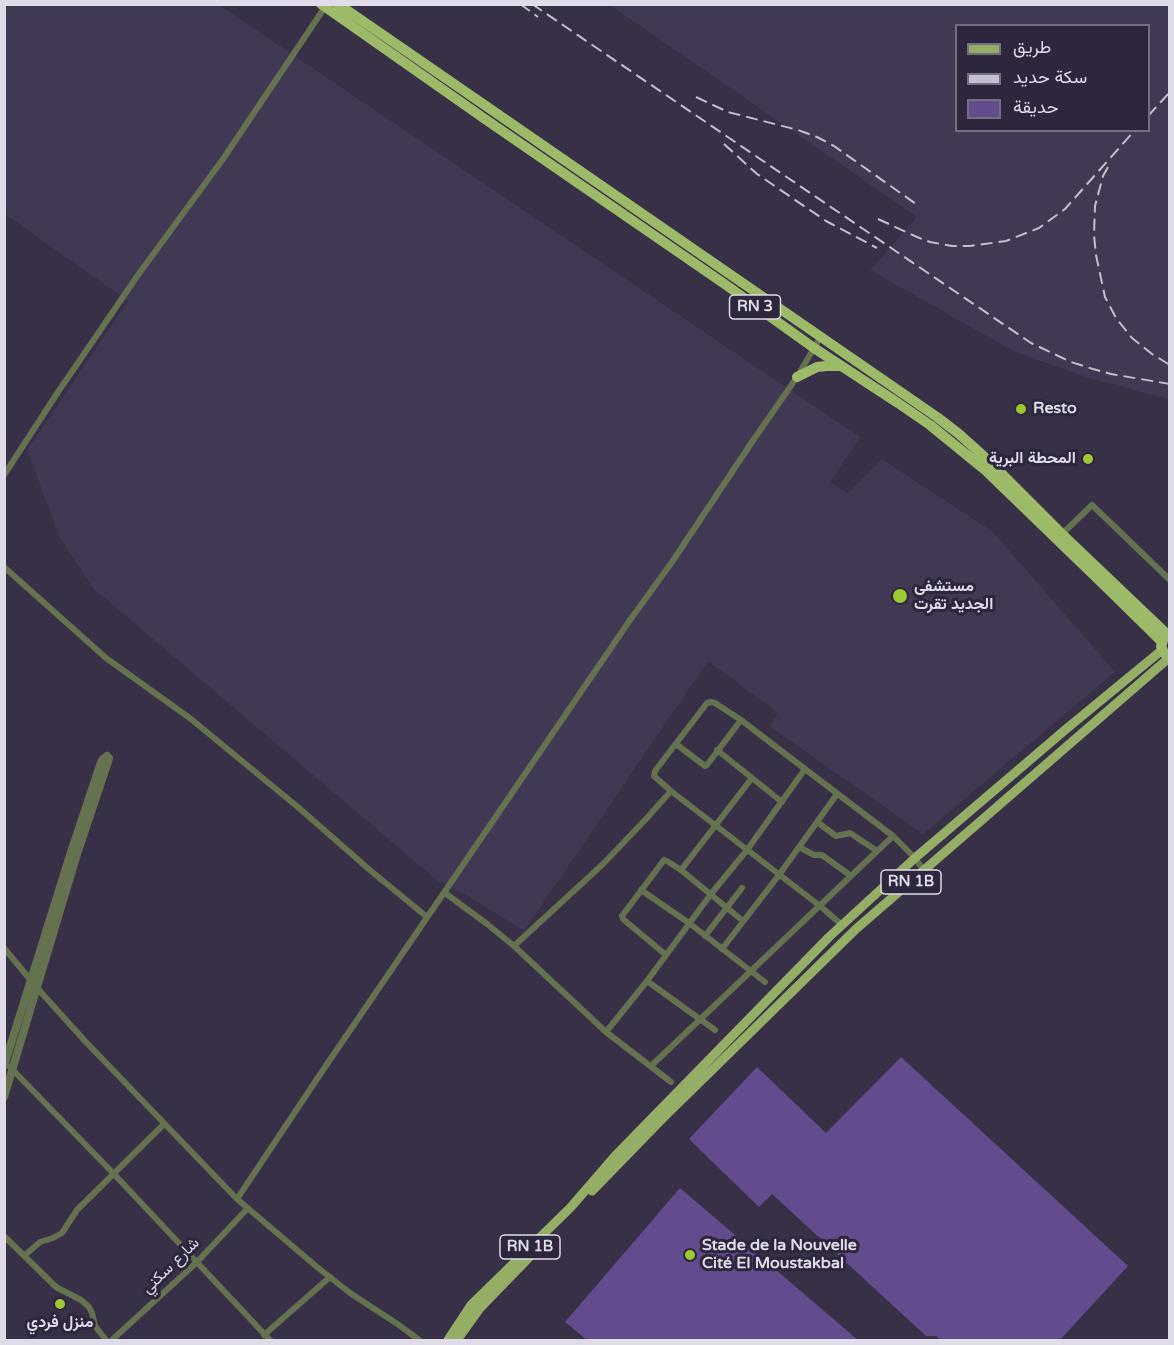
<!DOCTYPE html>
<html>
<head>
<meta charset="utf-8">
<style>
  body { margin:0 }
  #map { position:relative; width:1174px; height:1345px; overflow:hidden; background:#373047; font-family:"Varela Round",Vazirmatn,sans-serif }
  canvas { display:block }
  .frame { position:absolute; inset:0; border:6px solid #dfdbe9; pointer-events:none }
  .legend { position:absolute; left:955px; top:24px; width:195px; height:108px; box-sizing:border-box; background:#2d263c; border:2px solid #746e81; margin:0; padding:8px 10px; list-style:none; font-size:18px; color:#dfdbe9 }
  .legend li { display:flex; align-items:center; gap:12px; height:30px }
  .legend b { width:30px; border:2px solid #746e81 }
</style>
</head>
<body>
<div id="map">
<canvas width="1174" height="1345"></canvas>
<div class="frame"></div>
<ul class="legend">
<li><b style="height:8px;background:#94ae65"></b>طريق</li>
<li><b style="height:8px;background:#c4bfcf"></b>سكة حديد</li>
<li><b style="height:16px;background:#624c8d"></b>حديقة</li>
</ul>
</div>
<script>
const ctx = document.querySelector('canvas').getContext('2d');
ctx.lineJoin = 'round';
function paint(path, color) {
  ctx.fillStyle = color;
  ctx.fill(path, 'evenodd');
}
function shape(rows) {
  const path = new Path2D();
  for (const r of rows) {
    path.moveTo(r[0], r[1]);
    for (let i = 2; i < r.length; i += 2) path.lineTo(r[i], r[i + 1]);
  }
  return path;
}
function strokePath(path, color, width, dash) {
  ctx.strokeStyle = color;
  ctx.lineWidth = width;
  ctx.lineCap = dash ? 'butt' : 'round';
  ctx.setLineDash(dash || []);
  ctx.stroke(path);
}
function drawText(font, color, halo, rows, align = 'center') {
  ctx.font = font + ' "Varela Round",Vazirmatn,sans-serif';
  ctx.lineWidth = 6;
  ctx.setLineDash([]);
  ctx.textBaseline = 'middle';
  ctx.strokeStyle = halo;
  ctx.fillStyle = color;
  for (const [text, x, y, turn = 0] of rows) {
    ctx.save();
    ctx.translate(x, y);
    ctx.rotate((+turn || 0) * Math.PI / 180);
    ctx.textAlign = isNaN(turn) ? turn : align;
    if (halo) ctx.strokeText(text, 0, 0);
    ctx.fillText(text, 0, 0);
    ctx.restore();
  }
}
paint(shape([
  [5,5,219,5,860,437,830,482,848,493,882,459,993,532,1115,672,923,834,769,726,778,713,708,661,524,931,465,894,439,882,93,588,59,536,27,450,128,301,5,214],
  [610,5,1169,5,1169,399,1089,378,1013,351,870,270,917,217],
  [956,26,1148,26,1148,130,956,130]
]), '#413854');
paint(shape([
  [901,1057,1128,1266,1060,1340,941,1340,936,1336,926,1336,772,1194,759,1207,689,1139,757,1067,826,1133],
  [680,1188,858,1340,587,1340,565,1322]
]), '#624c8d');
strokePath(shape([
  [4,475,58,392,138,275,223,159,325,7],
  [1062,534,1092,505,1170,580],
  [4,567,106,658,191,719,299,808,371,871,427,917],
  [676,744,705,766,707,765,741,720],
  [717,750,782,802],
  [671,791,654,776,655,771,707,703,711,702,715,703,741,720,805,769],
  [817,822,836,836,850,833,877,851],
  [799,847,814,855,822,855,851,876],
  [681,870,752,778],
  [641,890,689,923,765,982],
  [445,893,487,924,514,946,606,1032],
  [705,936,742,888],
  [514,946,603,864,646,819,671,791,820,906,842,925],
  [4,948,38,989,85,1041,237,1199,317,1267,350,1293,399,1325,419,1340],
  [722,949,779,875,837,794],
  [666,955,623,919,622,916,664,860,667,861,681,870,743,921],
  [647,981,715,1030],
  [651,1066,893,836],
  [10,1067,113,1173,270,1340],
  [671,1082,606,1032,647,981,711,894,747,850,805,769,893,836,915,858,924,871],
  [237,1199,323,1070,630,620,672,562,752,442,797,377,821,336],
  [4,1236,56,1287,81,1300,89,1307,92,1313,95,1326,106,1340],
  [24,1256,40,1242,53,1238,62,1233,77,1210,164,1124],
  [264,1335,330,1277],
  [112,1340,196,1263,248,1208]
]), '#65724f', 6);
strokePath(shape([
  [4,1066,71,852,101,762,103,759,107,756],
  [4,1097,77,854,108,762,109,758,107,756]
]), '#65724f', 8);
strokePath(shape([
  [592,1191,663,1118,856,929,1170,657],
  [448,1340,471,1305,571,1207,615,1156,829,937,915,858,1065,730,1162,650],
  [457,1340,480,1308,542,1244]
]), '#94ae65', 9);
strokePath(shape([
  [321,4,482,117,726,285,814,348,898,403,930,425,984,469,1106,587,1162,642],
  [338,4,937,417,959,434,989,461,1062,534,1168,635],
  [797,377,817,367,826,366,840,366],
  [1164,638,1161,646,1164,653,1170,657]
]), '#9dba69', 10);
strokePath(shape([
  [520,4,538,17],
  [532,4,1031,343,1071,362,1093,369,1111,374,1170,384],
  [696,97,728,112,798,130,817,137,834,146,916,204],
  [1148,116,1170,92],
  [724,144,757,174,826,221,877,248],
  [1108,167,1103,176,1095,206,1094,235,1096,255,1105,297,1116,318,1132,338,1152,354,1170,365],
  [878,219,917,237,930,242,952,246,970,246,1006,241,1039,228,1065,209,1135,130]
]), '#c4bfcf', 2, [12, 6]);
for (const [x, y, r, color] of [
  [1021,409,6,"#9dca30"],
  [1088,459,6,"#9dca30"],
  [900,596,8,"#9dca30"],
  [690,1255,6,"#9dca30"],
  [60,1304,6,"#9dca30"]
]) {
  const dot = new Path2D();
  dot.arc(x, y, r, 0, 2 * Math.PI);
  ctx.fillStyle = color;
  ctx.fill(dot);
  strokePath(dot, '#2d263c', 2);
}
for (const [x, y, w] of [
  [755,307,51],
  [911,882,60],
  [530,1247,60]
]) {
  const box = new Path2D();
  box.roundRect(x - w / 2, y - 12, w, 24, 4.5);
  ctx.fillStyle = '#2d263c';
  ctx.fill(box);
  strokePath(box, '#dfdbe9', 1.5);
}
drawText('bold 15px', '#dfdbe9', null, [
  ["RN 3",755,307],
  ["RN 1B",911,882],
  ["RN 1B",530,1247]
]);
drawText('bold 16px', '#dfdbe9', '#2d263c', [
  ["Resto",1033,409],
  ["المحطة البرية",1076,459,"right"],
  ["مستشفى",914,587],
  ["الجديد تقرت",914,605],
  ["Stade de la Nouvelle",702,1246],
  ["Cité El Moustakbal",702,1264],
  ["منزل فردي",60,1323,"center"]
], 'left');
drawText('16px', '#dfdbe9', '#2d263c', [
  ["شارع سكني",171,1266,-44]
]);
</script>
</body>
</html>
